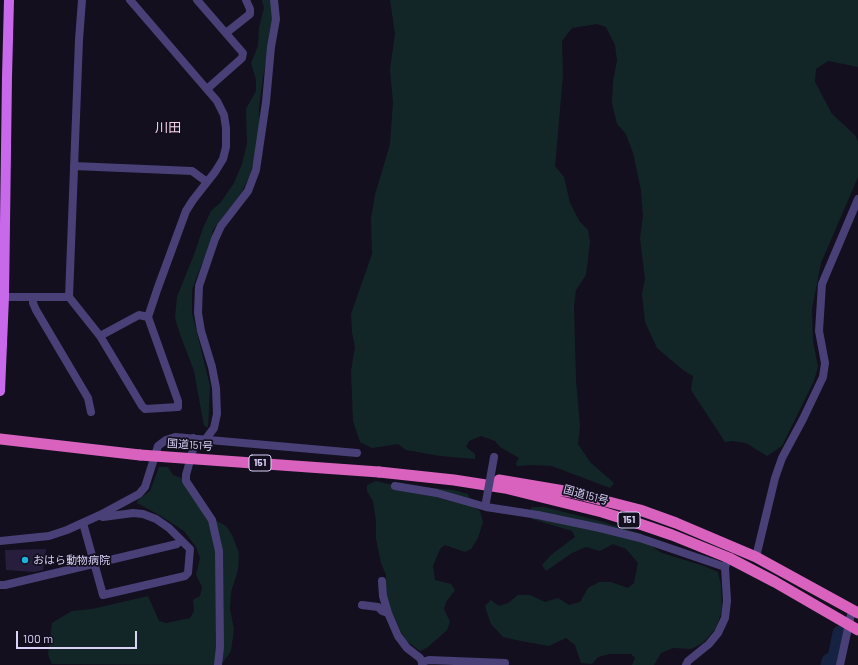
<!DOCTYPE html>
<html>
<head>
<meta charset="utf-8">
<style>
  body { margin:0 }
  #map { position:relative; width:858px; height:665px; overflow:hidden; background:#130f1e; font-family:Barlow,sans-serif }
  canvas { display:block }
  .scale { position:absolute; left:16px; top:631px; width:121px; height:18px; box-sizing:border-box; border:2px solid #dbd2f9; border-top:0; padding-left:5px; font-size:12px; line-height:14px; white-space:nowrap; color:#dbd2f9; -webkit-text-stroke:3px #130f1e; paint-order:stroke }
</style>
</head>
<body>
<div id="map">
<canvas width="858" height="665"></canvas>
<div class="scale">100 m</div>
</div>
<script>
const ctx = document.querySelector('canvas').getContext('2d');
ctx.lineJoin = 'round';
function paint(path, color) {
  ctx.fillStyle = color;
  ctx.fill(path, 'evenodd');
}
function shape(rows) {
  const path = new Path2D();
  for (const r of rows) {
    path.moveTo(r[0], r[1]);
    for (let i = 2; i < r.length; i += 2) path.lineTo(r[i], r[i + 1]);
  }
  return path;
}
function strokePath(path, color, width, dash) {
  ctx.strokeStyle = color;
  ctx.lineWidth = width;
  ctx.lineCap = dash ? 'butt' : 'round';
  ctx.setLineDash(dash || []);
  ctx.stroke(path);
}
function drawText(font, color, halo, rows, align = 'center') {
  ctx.font = font + ' Barlow,"Noto Sans JP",sans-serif';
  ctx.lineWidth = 3.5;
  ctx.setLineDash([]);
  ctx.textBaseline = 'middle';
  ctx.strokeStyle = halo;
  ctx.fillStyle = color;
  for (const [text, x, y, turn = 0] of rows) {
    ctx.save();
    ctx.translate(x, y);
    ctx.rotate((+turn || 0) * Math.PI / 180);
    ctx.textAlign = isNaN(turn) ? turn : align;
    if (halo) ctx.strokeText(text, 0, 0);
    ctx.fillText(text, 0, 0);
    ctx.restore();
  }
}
paint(shape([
  [262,0,273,0,275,19,263,77,259,107,259,142,250,175,241,193,213,230,210,246,197,276,192,290,192,313,210,386,208,427,204,426,194,371,181,337,175,318,177,297,195,252,203,228,211,211,221,202,234,183,242,164,247,144,246,109,256,91,256,80,251,63,258,46,259,28,264,8],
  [390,0,858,0,858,67,828,61,816,69,815,82,832,114,855,135,858,142,858,177,821,263,812,309,813,341,818,367,814,381,782,446,767,456,746,443,732,441,725,442,691,390,693,376,683,370,657,348,645,322,642,294,645,279,640,238,643,216,641,190,633,153,626,134,617,124,612,103,613,82,617,61,615,45,606,27,597,24,572,28,562,41,563,75,555,166,564,177,570,203,580,222,588,230,590,242,586,275,576,290,574,307,576,381,580,426,578,444,590,462,614,483,610,488,552,466,531,465,517,466,516,463,519,458,500,447,495,441,481,436,469,441,466,447,475,454,475,459,440,456,406,450,398,444,372,448,360,442,353,421,351,371,355,347,352,332,351,314,372,254,371,219,375,195,390,144,393,102,390,69,395,34],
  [159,467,168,467,173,475,182,478,210,520,217,521,226,526,232,535,239,553,238,570,231,592,230,609,234,629,231,651,221,665,52,664,48,655,52,623,72,611,92,609,148,596,159,621,166,623,190,618,194,611,193,600,200,596,202,587,196,575,200,558,196,547,184,531,161,516,137,503,138,500,150,491],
  [376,481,389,484,454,490,468,494,473,507,480,511,483,522,478,538,471,549,465,552,445,545,440,549,433,566,435,580,451,584,455,590,446,602,444,609,450,622,447,630,428,647,420,651,405,640,387,602,386,575,381,563,376,539,376,521,373,501,367,491,367,485],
  [531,507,544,507,596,520,642,534,648,544,662,553,704,566,718,572,721,585,722,610,716,628,703,643,691,649,673,648,661,653,654,665,632,665,635,658,631,654,610,654,598,657,592,664,581,663,575,645,566,638,549,646,521,641,503,637,491,624,485,606,491,600,499,606,508,603,518,595,530,595,545,602,558,598,569,605,580,602,588,588,599,582,611,582,628,588,634,583,638,563,626,549,613,544,600,551,586,547,572,553,546,571,542,565,552,554,575,537,572,531,532,519]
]), '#132627');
strokePath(shape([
  [828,665,829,661,835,658,840,633]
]), '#152242', 15);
paint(shape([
  [46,549,43,570,34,572,6,570,5,550]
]), '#271e3d');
strokePath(shape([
  [82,0,79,40,69,297,100,336,142,406,145,409,178,407,178,401,148,317,157,290,186,211,193,200,215,172,223,159,226,147,226,128,224,115,217,101,130,0],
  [197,0,243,53,242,58,207,89],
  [226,33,250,14,250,9,246,0],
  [74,166,192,171,207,182],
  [4,297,69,297],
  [33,297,33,303,36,310,88,398,91,412],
  [100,336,139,315,148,317],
  [193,438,194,446,186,475,186,481,212,520,219,551,220,647,218,665],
  [205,440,214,428,217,414,216,388,212,367,201,331,198,313,199,286,215,239,221,226,248,191,256,170,266,102,271,47,276,19,274,0],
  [395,486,437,493,486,507,538,515,600,528,640,538,725,567],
  [83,523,103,595,185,576,188,573,190,549,169,528,156,519,143,514,133,513,103,517,100,516],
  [0,541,49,536,67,530,100,515,139,494,145,487,158,446,166,440,175,437,357,453],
  [756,557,775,478,782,458,803,419,823,377,825,363,819,331,822,284,858,199],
  [382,581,383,596,388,613],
  [0,585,5,585,177,544,181,540],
  [362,605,378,607,382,611,388,613,398,636,407,648,420,658,422,662,422,665],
  [422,662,429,660,505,663],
  [686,665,688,661,709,644,718,633,725,618,727,601,725,567,727,562],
  [840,665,852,610]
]), '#484077', 8);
strokePath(shape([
  [0,391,4,297,7,77,9,0]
]), '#c868eb', 10);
strokePath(shape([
  [0,439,140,455],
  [379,472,454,480,505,488,602,512,634,522,672,535,729,558,775,582,858,630],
  [499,480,570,492,640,510,676,523,756,557,858,613]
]), '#d862be', 11);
strokePath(shape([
  [486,502,494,457]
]), '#484077', 8);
strokePath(shape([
  [140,455,379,472]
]), '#d862be', 11);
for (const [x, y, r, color] of [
  [25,560,4,"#1db3da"]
]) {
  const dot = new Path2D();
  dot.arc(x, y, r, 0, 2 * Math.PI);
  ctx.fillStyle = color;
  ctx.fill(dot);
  strokePath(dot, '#130f1e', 1.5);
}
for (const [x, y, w] of [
  [260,463,22],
  [629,520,22]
]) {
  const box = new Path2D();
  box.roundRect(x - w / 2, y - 8, w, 16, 3);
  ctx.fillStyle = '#130f1e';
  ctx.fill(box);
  strokePath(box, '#dbd2f9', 1);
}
drawText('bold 10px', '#dbd2f9', null, [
  ["151",260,463],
  ["151",629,520]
]);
drawText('11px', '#dbd2f9', '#130f1e', [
  ["国道151号",190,445,4],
  ["国道151号",586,495,15]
]);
drawText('11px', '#dbd2f9', '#130f1e', [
  ["おはら動物病院",33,560]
], 'left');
drawText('13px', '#f9d4e8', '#130f1e', [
  ["川田",168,128]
]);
</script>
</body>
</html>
